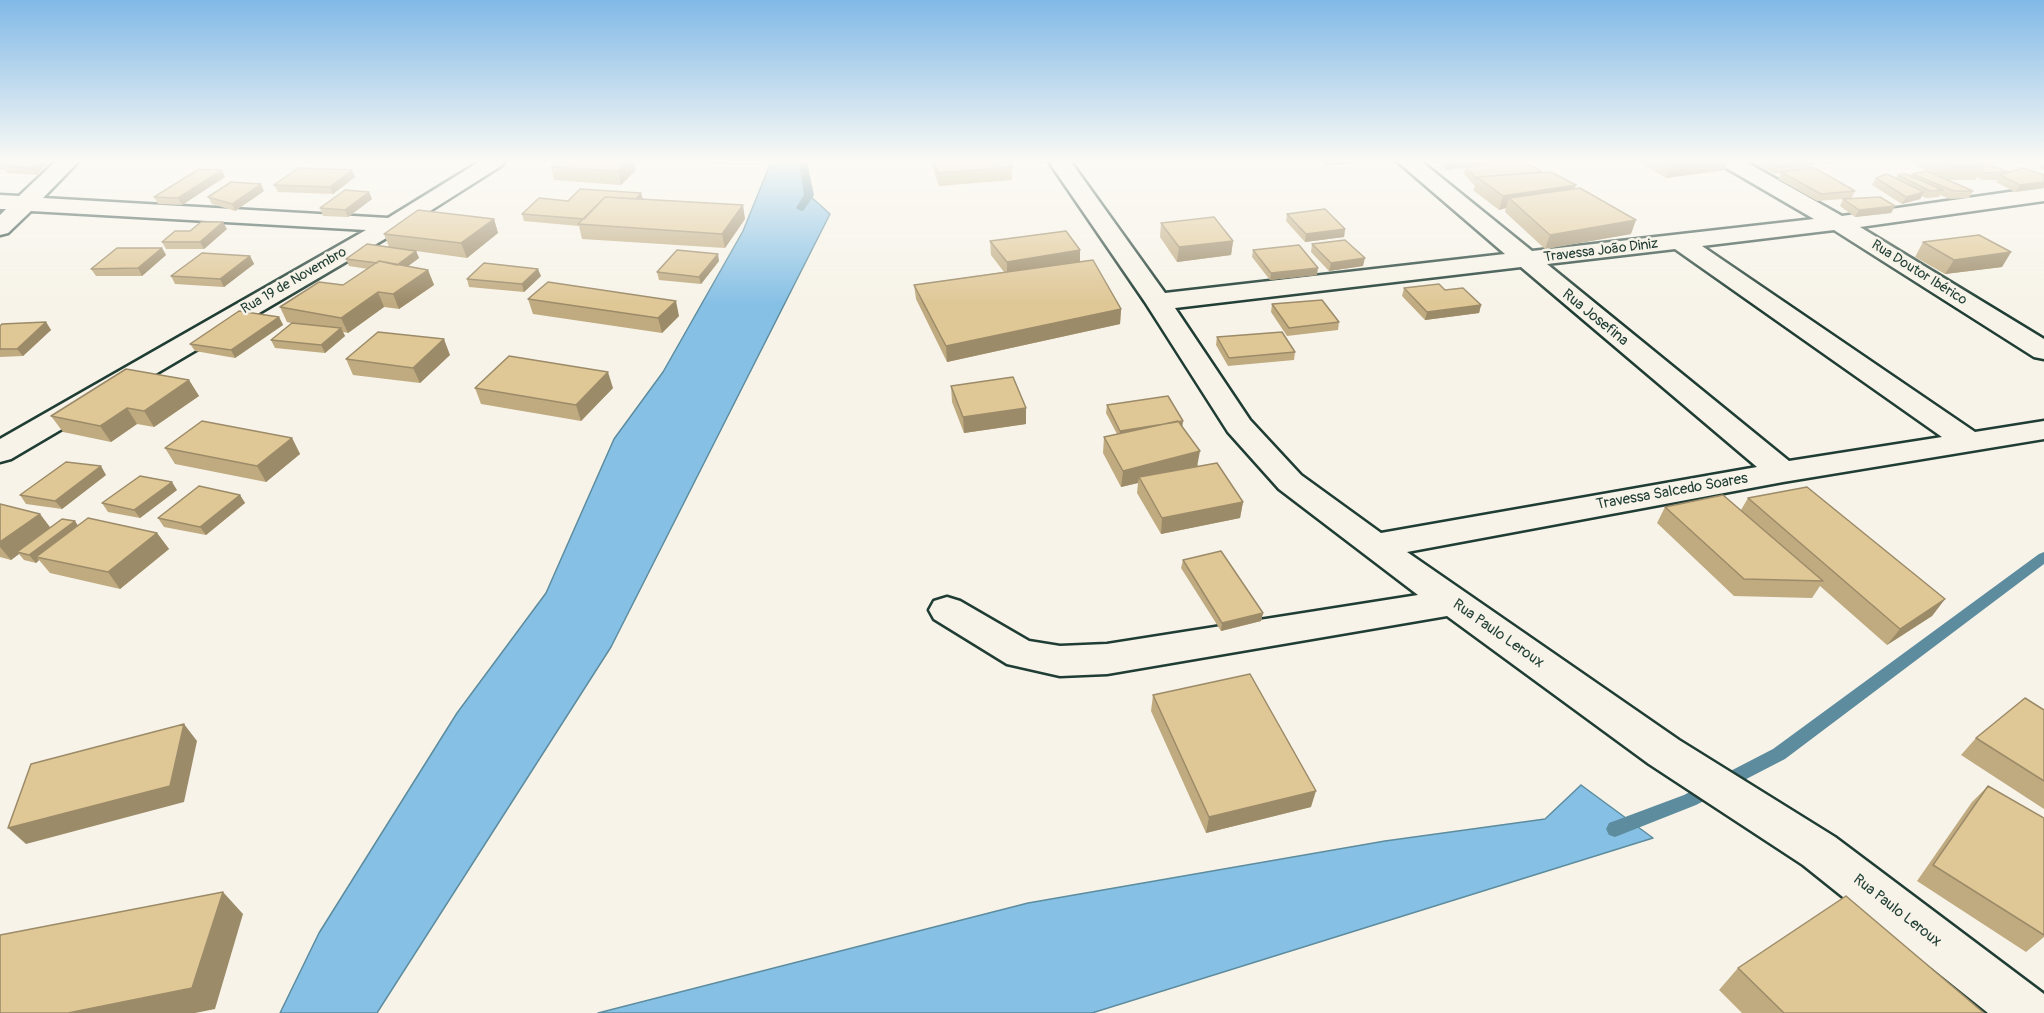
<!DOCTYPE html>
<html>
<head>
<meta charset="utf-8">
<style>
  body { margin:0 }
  canvas { display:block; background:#f7f3e8 }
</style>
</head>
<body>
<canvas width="2044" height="1013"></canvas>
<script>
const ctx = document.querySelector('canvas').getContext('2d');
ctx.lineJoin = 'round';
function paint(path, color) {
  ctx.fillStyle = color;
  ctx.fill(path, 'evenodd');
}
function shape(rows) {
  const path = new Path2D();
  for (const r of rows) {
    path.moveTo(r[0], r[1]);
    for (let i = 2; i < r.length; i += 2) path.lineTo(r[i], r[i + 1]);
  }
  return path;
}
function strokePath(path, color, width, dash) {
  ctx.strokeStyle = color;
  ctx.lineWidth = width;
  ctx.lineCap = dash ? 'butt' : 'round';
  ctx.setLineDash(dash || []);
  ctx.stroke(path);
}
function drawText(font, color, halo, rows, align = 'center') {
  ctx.font = font + ' Pangolin,sans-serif';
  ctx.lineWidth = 5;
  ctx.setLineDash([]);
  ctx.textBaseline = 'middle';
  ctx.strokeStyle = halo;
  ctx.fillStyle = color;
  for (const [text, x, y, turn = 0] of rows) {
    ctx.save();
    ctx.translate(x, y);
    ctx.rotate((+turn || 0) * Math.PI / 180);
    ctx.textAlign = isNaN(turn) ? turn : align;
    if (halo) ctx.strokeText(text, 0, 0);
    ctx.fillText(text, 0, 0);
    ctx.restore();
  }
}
const water = shape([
  [771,162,803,162,809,195,830,214,611,647,377,1013,280,1013,319,933,457,713,546,593,614,439,663,372,743,231,771,162],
  [1581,785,1653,838,1092,1013,598,1013,1028,903,1385,841,1545,819,1581,785]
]);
paint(water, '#86c0e5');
strokePath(water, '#5d8c9e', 1.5);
paint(shape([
  [799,162,807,162,814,195,804,210,801,211,796,208,804,195,799,162],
  [2044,552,2044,564,1785,759,1696,805,1615,837,1609,835,1606,829,1609,823,1684,795,1773,749,2039,554,2044,552]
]), '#5d8c9e');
const minor = shape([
  [55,162,78,162,43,198,388,218,479,162,505,162,501,166,400,230,11,459,0,462,0,439,366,230,31,211,8,233,0,235,0,215,6,209,0,209,0,195,19,196,55,162],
  [1049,162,1071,162,1165,293,1505,254,1398,162,1422,162,1532,251,1814,219,1723,166,1719,162,1746,162,1842,216,2044,187,2044,201,1860,227,2044,339,2044,359,2034,357,1834,230,1702,246,1975,432,2044,421,2044,439,1783,482,1407,552,1679,740,1835,837,2044,994,2044,1013,1988,1013,1803,865,1649,764,1447,616,1107,674,1060,676,1007,664,934,619,929,610,934,601,947,597,960,601,1029,641,1060,646,1107,644,1418,595,1279,489,1228,432,1145,302,1049,162],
  [1675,249,1942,437,1789,461,1547,264,1675,249],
  [1521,267,1757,467,1381,533,1301,475,1250,420,1175,308,1521,267]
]);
strokePath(minor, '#1f3d34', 5);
paint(minor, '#f7f3e8');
paint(shape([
  [0,162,50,162,36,175,7,173,5,170,0,170],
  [697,162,759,162,758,165,697,163],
  [931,162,1010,162,1012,167,1012,180,939,186],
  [1321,162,1360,162,1326,166],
  [1439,162,1526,162,1542,172,1575,189,1631,234,1545,249,1505,212,1506,208,1499,210,1473,190,1475,186,1464,174,1466,167,1474,166,1446,170],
  [1639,162,1728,162,1725,170,1666,178],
  [1752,162,1813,162,1815,163,1812,168,1855,191,1851,199,1895,206,1891,213,1855,217,1840,206,1843,199,1817,201,1778,179,1781,173,1775,174],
  [1908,162,1975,162,2009,172,2044,175,2044,188,2015,192,1996,182,1998,180,1982,180,1977,177,1975,180,1949,180],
  [2042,162,2044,162,2044,170,2038,167],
  [551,167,636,170,621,185,554,180],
  [222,170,225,177,182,205,158,204,154,197],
  [352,170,355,177,333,194,278,192,274,185],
  [1912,174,1973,191,1969,198,1950,199,1940,195,1939,197,1926,198,1922,196,1920,199,1902,204,1872,185,1876,178,1896,178,1898,175,1911,176],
  [264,191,235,211,212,204,208,197],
  [369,192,372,199,348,217,323,216,320,208],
  [641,193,643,199,745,219,725,248,582,239,579,226,524,221,522,214,568,201],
  [1287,214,1345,229,1344,237,1305,242,1286,221],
  [494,219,498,233,467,258,416,251,419,258,408,266,428,270,434,285,399,309,384,307,348,333,343,332,345,336,325,353,275,348,271,340,295,324,287,322,280,307,343,285,368,269,349,266,346,259,389,247,384,234],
  [1161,223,1233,241,1231,255,1177,262,1160,237],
  [227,229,204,249,166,249,162,242,190,231],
  [990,241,1080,250,1080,262,1121,309,1120,324,947,362,916,299,914,285,1004,272,991,255],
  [1923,242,2011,252,2002,267,1945,274,1915,257],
  [1312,244,1363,266,1329,271,1311,252],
  [162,248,166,255,142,276,96,276,91,269],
  [1253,250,1317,275,1270,280,1252,257],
  [250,256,254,264,224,287,175,284,171,276],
  [719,261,701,284,659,280,657,272],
  [541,276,524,292,469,287,467,279],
  [1404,288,1445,290,1481,305,1479,313,1425,320,1402,296],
  [528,299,679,316,662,333,533,314],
  [1272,304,1339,322,1338,330,1287,336,1271,312],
  [279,317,283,325,235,358,195,351,190,344],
  [46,322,51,330,23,356,0,357,0,326],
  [1217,337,1295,352,1294,360,1228,366,1216,345],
  [450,355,420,383,353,375,346,359],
  [189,380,199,396,154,427,137,424,111,442,63,432,51,416],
  [951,386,1026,424,964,433,952,402],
  [475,388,613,388,581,421,481,404],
  [1107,405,1182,428,1198,466,1243,502,1240,518,1161,534,1137,493,1138,483,1121,487,1103,453,1104,437,1117,434,1106,413],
  [292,438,300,454,266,482,175,464,165,448],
  [106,475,62,509,26,504,20,495],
  [177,490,140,518,108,512,102,503],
  [240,495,245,503,206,535,164,527,158,518],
  [1748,498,1945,599,1932,616,1887,645,1820,586,1812,598,1734,596,1657,523,1665,507,1741,510],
  [0,504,40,514,50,528,78,526,157,533,169,549,120,589,50,573,39,560,36,563,24,560,19,554,11,560,0,557],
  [1183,560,1263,613,1261,621,1221,631,1181,568],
  [1153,695,1311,807,1206,833,1151,711],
  [2044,710,2044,809,1961,755,1976,738],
  [1988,786,2044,818,2044,937,2026,952,1917,881,1972,802],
  [1738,968,1984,1013,1742,1013,1719,990]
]), '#c0ab81');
paint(shape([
  [38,162,50,162,36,175,31,168],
  [627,162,634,162,636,170,621,185,618,171],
  [1327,162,1360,162,1326,166],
  [1448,162,1503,162,1446,170],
  [1688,162,1728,162,1725,170,1666,178,1672,164],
  [1823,162,1837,162,1822,164],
  [222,170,225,177,182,205,178,198],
  [352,170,355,177,333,194,330,187],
  [2044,182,2044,188,2015,192,2020,185],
  [261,184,264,191,235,211,232,204],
  [1576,185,1571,199,1509,198,1506,208,1499,210,1503,196],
  [369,192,372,199,348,217,345,210],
  [1924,192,1920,199,1902,204,1906,197],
  [641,193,643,200,631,205],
  [743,205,745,219,725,248,722,234],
  [1895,206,1891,213,1855,217,1859,210],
  [494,219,498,233,467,258,461,243],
  [1636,220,1631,234,1545,249,1550,235],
  [223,222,227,229,204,249,200,242],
  [1345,229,1344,237,1305,242,1306,234],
  [1233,241,1231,255,1177,262,1179,247],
  [162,248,166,255,142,276,138,268],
  [1080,250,1080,264,1007,276,1007,262],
  [416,251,419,258,399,273,396,266],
  [2011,252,2002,267,1945,274,1954,260],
  [718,254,719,261,701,284,699,277],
  [250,256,254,264,224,287,220,279],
  [1365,258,1363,266,1329,271,1331,263],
  [1318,268,1317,275,1270,280,1271,273],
  [538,269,541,276,524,292,522,284],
  [428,270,434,285,399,309,393,294],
  [378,292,384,307,348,333,341,318],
  [676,301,679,316,662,333,658,318],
  [1481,305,1479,313,1425,320,1427,312],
  [1121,309,1120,324,947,362,946,346],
  [279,317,283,325,235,358,231,350],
  [46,322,51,330,23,356,17,349],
  [341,328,345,336,325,353,321,345],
  [444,339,450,355,420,383,413,368],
  [608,372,613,388,581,421,576,405],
  [189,380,199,396,154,427,144,411],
  [127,408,137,424,111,442,100,426],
  [1026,408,1026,424,964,433,963,417],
  [1183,421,1182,430,1119,439,1120,431],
  [292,438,300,454,266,482,257,466],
  [1200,451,1197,467,1139,477,1138,483,1121,487,1123,471],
  [101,466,106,475,62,509,55,501],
  [172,482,177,490,140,518,134,510],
  [240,495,245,503,206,535,200,527],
  [1243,502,1240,518,1161,534,1162,518],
  [40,514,53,531,17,552,19,554,11,560,0,547,0,542],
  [75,521,81,530,36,557,39,560,36,563,29,555],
  [157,533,169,549,120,589,108,572],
  [1945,599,1932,616,1887,645,1900,629],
  [1263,613,1261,621,1221,631,1222,623],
  [184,724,197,741,184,802,26,844,8,828],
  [1316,791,1311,807,1206,833,1209,817],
  [223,892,243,914,215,1009,195,1013,68,1013]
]), '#9c8b69');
const building = shape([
  [0,162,38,162,31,168,3,166,6,163,0,163,0,162],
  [556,162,627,162,618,171,551,167,556,162],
  [934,162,1010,162,1012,167,938,173,934,162],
  [1496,162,1526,162,1542,172,1477,177,1477,179,1466,167,1496,162],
  [1668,162,1688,162,1672,164,1668,162],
  [1769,162,1813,162,1815,163,1778,167,1769,162],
  [1946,162,1976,162,1983,166,1957,167,1946,162],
  [1978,163,1985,163,2009,172,1986,173,1981,170,1983,166,1978,163],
  [298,168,352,170,330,187,274,185,298,168],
  [1815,168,1855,191,1821,194,1781,172,1815,168],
  [2023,168,2044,175,2044,182,2020,185,2000,175,2023,168],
  [199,169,222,170,178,198,154,197,199,169],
  [1927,171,1973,191,1954,191,1912,174,1927,171],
  [1551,172,1576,185,1503,196,1477,177,1551,172],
  [1887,174,1924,192,1906,197,1876,178,1887,174],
  [1906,174,1943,190,1930,191,1898,175,1906,174],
  [231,182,261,184,232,204,208,197,231,182],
  [1580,188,1636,220,1550,235,1509,198,1580,188],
  [580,189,641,193,636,199,605,197,584,219,522,214,539,198,568,201,580,189],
  [345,190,369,192,345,210,320,208,345,190],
  [605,197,743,205,722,234,578,224,605,197],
  [1880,197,1895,206,1859,210,1843,199,1880,197],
  [1325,209,1345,229,1306,234,1287,214,1325,209],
  [418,210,494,219,461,243,384,234,418,210],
  [1214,217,1233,241,1179,247,1161,223,1214,217],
  [201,222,223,222,200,242,162,242,175,231,190,231,201,222],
  [1066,231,1080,250,1007,262,990,241,1066,231],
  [1979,235,2011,252,1954,260,1923,242,1979,235],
  [1345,240,1365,258,1331,263,1312,244,1345,240],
  [367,244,416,251,397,265,379,261,377,263,346,259,367,244],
  [1299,245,1318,268,1271,273,1253,250,1299,245],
  [117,248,162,248,138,268,91,269,117,248],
  [677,250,718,254,699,277,657,272,677,250],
  [202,253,250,256,220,279,171,276,202,253],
  [1093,260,1121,309,946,346,914,285,1093,260],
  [379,261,428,270,393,294,378,292,341,318,280,307,319,282,343,285,379,261],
  [484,263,538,269,522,284,467,279,484,263],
  [548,282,676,301,658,318,528,299,548,282],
  [1439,284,1445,290,1463,288,1481,305,1427,312,1404,288,1439,284],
  [1322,300,1339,322,1289,328,1272,304,1322,300],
  [239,311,279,317,231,350,190,344,239,311],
  [46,322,17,349,0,349,0,326,2,324,46,322],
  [292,323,341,328,321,345,271,340,292,323],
  [378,332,444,339,413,368,346,359,378,332],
  [1282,332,1295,352,1229,358,1217,337,1282,332],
  [509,356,608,372,576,405,475,388,509,356],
  [126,369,189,380,144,411,127,408,100,426,51,416,126,369],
  [1013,377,1026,408,963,417,951,386,1013,377],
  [1168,396,1183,421,1120,431,1107,405,1168,396],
  [202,421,292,438,257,466,165,448,202,421],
  [1178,421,1200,451,1123,471,1104,437,1178,421],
  [66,462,101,466,55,501,20,495,66,462],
  [1217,463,1243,502,1162,518,1139,477,1217,463],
  [140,476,172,482,134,510,102,503,140,476],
  [199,486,240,495,200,527,158,518,199,486],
  [1807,487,1945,599,1900,629,1748,498,1807,487],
  [1723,495,1823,581,1744,579,1665,507,1723,495],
  [0,504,40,514,0,542,0,504],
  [88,518,157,533,108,572,36,557,88,518],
  [62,519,75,521,29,555,17,552,62,519],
  [1221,551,1263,613,1222,623,1183,560,1221,551],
  [1250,674,1316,791,1209,817,1153,695,1250,674],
  [2025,698,2044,710,2044,781,1976,738,2025,698],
  [184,724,170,786,8,828,31,764,184,724],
  [1988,786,2044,818,2044,935,1933,865,1988,786],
  [223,892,192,988,68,1013,0,1013,0,935,223,892],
  [1846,896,1984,1013,1784,1013,1738,968,1846,896]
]);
paint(building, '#dfc796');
strokePath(building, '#9c8b69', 1.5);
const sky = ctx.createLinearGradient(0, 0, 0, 304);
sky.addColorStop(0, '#81b9e7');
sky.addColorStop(0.53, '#fbfaf5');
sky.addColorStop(1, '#fbfaf500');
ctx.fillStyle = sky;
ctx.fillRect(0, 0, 2044, 304);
drawText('14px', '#1f3d34', '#f7f3e8', [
  ["Travessa João Diniz",1601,251,-7],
  ["Rua Doutor Ibérico",1919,273,32],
  ["Rua 19 de Novembro",294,281,-30]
]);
drawText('15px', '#1f3d34', '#f7f3e8', [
  ["Rua Josefina",1595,318,39],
  ["Travessa Salcedo Soares",1672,492,-10],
  ["Rua Paulo Leroux",1498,634,35],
  ["Rua Paulo Leroux",1897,911,38]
]);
</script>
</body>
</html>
